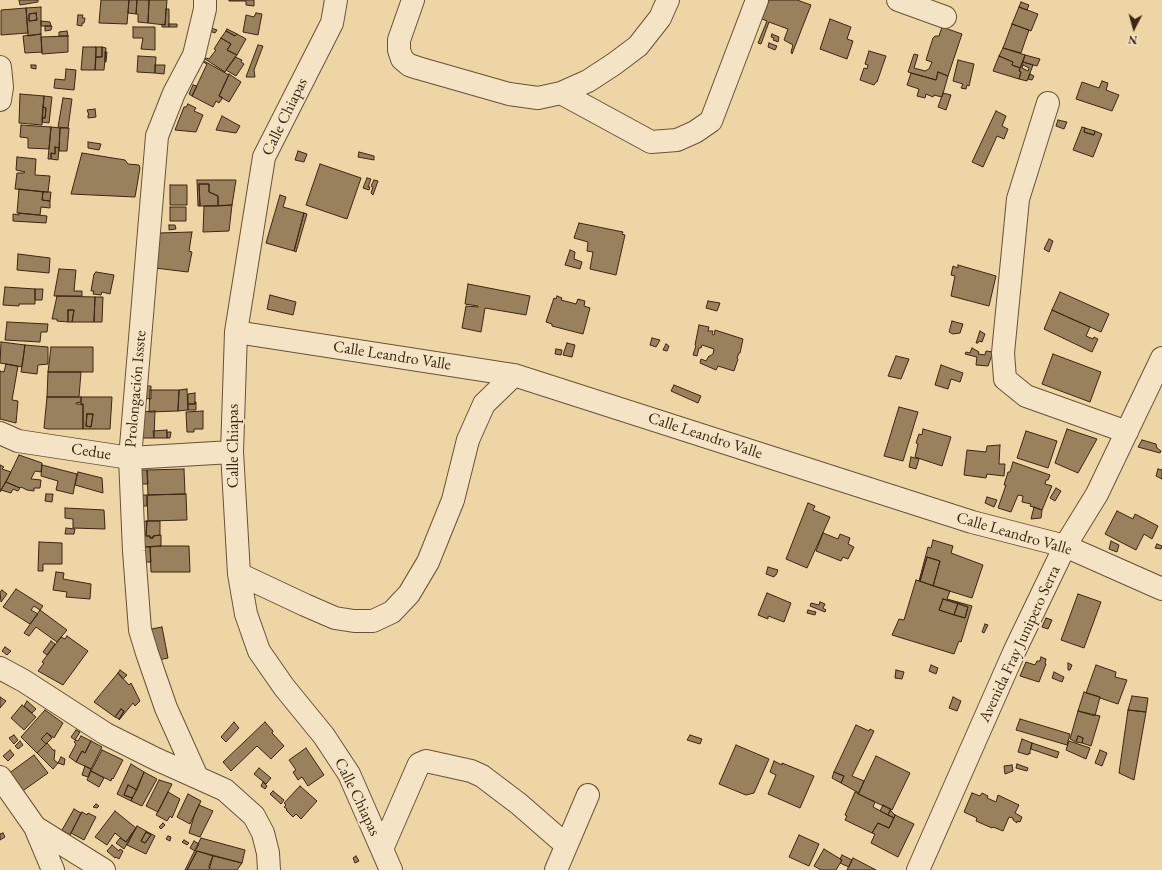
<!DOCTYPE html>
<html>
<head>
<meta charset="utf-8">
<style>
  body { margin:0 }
  #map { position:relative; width:1162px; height:870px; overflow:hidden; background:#eed5a6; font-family:"EB Garamond",serif }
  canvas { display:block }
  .north { position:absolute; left:1114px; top:8px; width:40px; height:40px; -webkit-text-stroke:3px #f4e4c5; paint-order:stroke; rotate:186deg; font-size:11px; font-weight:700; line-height:16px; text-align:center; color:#3c2611 }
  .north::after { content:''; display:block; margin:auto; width:14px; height:18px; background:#3c2611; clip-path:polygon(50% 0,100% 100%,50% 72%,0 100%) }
</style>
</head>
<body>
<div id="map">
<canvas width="1162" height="870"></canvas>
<div class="north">N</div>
</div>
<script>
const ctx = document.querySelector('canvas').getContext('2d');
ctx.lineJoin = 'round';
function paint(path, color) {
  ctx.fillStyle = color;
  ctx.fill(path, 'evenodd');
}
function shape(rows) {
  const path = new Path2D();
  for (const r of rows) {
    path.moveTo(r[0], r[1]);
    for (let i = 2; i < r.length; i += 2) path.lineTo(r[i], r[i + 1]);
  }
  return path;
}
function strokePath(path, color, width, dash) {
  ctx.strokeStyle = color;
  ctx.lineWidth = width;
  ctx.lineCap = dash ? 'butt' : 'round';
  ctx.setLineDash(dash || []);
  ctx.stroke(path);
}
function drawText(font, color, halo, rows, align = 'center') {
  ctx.font = font + ' "EB Garamond",serif';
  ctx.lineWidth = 3.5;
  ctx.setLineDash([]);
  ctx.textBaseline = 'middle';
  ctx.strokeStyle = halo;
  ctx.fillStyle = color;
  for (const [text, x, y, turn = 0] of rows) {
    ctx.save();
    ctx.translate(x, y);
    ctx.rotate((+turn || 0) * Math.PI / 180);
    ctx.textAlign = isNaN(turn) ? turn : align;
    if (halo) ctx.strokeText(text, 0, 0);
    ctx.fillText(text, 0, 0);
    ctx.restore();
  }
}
const building = shape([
  [19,0,38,0,38,2,20,5,19,0],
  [101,0,129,0,127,24,99,23,101,0],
  [129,0,137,0,136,14,128,13,129,0],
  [137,0,149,0,148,23,138,22,138,14,136,14,137,0],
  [149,0,167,0,165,25,148,23,149,0],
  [229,0,254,0,254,6,246,5,246,1,229,1,229,0],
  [769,0,797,0,811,5,792,54,791,52,793,45,784,40,788,29,769,22,761,44,758,43,767,21,762,19,769,0],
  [1021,2,1029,5,1027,10,1019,7,1021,2],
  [41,7,41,34,28,36,26,8,41,7],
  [36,13,37,20,29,21,29,14,36,13],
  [1019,7,1038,14,1031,31,1012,24,1019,7],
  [26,8,28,33,1,35,1,10,26,8],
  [166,9,169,9,169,27,162,27,162,24,165,25,166,9],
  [36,13,37,20,29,21,29,14,36,13],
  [256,13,262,14,258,35,243,32,246,15,254,17,256,13],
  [78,15,83,15,82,18,85,18,84,23,82,23,82,26,77,25,78,15],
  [830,19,851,27,847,39,853,41,847,59,820,49,830,19],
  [41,21,50,22,51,26,41,26,41,21],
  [169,24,177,24,177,27,169,27,169,24],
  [1012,24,1029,30,1021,53,1003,48,1012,24],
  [45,26,52,26,51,30,45,31,45,26],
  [133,27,155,27,155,50,141,49,143,38,133,38,133,27],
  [942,27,962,34,948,76,938,72,936,80,908,72,914,54,918,55,914,68,925,71,929,69,932,62,926,60,933,38,935,36,939,36,942,27],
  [211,28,217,30,215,33,210,31,211,28],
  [227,29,237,34,235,36,226,31,227,29],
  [67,31,68,36,59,36,59,32,67,31],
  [226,31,235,36,237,34,246,39,237,55,227,50,231,44,221,38,226,31],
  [41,34,42,52,25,53,23,36,41,34],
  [772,34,779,37,778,42,773,40,774,38,771,37,772,34],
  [68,36,68,52,42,54,41,37,68,36],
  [221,38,231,44,227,50,237,55,225,72,205,59,206,58,209,59,216,50,214,49,221,38],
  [769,43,777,46,775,50,768,47,769,43],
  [258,45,263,46,254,70,255,77,246,77,258,45],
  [83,47,96,47,95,70,81,70,83,47],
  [96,47,102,47,102,57,96,57,96,47],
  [102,47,106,48,104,70,95,70,96,57,102,57,102,47],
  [1003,48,1025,55,1020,68,1012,65,1013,62,999,56,1003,48],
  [869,51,886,56,877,82,876,82,874,85,860,80,864,68,867,69,868,65,865,64,869,51],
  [105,52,107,52,106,62,105,62,105,52],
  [1025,55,1040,59,1037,66,1023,62,1025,55],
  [138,56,156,57,155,73,137,72,138,56],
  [999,56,1013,62,1012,65,1020,68,1019,71,1021,72,1019,79,993,71,999,56],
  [235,57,242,60,241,62,244,64,236,76,226,70,235,57],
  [958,60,974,64,969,86,967,85,966,89,961,88,963,84,953,81,958,60],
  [204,61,229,75,219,96,222,97,222,99,219,103,216,101,213,107,192,96,207,64,203,62,204,61],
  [1023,62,1033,65,1027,81,1019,79,1021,72,1019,71,1023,62],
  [1023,65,1029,68,1028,71,1022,68,1023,65],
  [31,65,36,65,36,69,31,68,31,65],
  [155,65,165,65,164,74,155,73,155,65],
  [66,69,76,70,74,90,54,88,55,79,65,80,66,69],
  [938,72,948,76,942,97,934,95,933,97,926,94,925,98,917,96,919,89,907,85,911,73,936,80,938,72],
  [229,74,241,82,229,102,219,96,229,74],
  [1030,74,1034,76,1032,80,1028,79,1030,74],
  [1102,81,1108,83,1106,90,1119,95,1112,111,1076,99,1082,82,1099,88,1102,81],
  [193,85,197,86,192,96,189,94,193,85],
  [943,93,951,95,946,110,938,107,943,93],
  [20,94,44,96,42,125,19,123,20,94],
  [44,96,52,97,49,123,42,122,42,118,45,118,46,108,43,107,44,96],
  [63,98,72,99,68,128,58,127,63,98],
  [188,104,196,108,194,111,203,115,196,132,175,130,184,107,186,107,188,104],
  [43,107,46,108,45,118,42,118,43,107],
  [95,109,96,117,88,118,88,115,89,115,87,110,95,109],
  [996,111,1006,116,1002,126,1008,129,1004,139,997,136,983,167,972,162,996,111],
  [222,116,240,126,236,133,216,130,222,116],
  [1058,120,1067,122,1064,129,1056,126,1058,120],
  [21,125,51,127,49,149,28,148,28,138,20,137,21,125],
  [51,127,60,128,59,148,55,147,55,154,51,153,51,159,48,159,51,127],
  [1082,127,1085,128,1084,132,1094,135,1095,131,1102,134,1093,157,1073,150,1082,127],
  [60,128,69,128,67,151,59,151,60,128],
  [1085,128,1095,131,1094,135,1084,132,1085,128],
  [88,142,101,144,99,150,88,148,88,142],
  [55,147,59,148,58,160,51,159,51,153,55,154,55,147],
  [298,151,307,154,304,162,295,160,298,151],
  [359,152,374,156,374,160,358,157,359,152],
  [82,153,125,160,128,164,139,165,140,168,135,197,71,194,82,153],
  [17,157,36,159,35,175,50,176,48,192,15,189,17,173,24,173,25,172,16,170,17,157],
  [320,164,361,178,347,219,306,205,320,164],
  [367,178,371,179,368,187,370,187,369,190,363,188,367,178],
  [197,180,236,180,232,205,218,206,218,196,209,192,209,184,199,184,200,206,198,206,197,180],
  [374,180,378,181,373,195,371,193,373,187,371,186,374,180],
  [199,184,209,184,209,192,218,196,218,206,200,206,199,184],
  [170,185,187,185,187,205,170,205,170,185],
  [19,189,43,192,42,200,50,201,50,208,41,207,40,215,17,213,19,189],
  [43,192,51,192,50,201,42,200,43,192],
  [280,195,286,197,283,207,304,213,294,251,266,243,280,195],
  [232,205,229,231,203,232,204,206,232,205],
  [170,207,186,207,186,221,170,221,170,207],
  [19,213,47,216,46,223,13,221,13,214,19,215,19,213],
  [304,213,307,214,296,252,294,251,304,213],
  [579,223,623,232,622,234,625,235,616,275,590,269,593,252,587,251,588,242,574,238,579,223],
  [169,225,175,225,176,229,169,230,169,225],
  [192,232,189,251,192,252,188,272,155,268,159,233,192,232],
  [1049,239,1053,241,1049,252,1044,249,1049,239],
  [570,250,575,252,574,259,582,262,580,269,565,265,570,250],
  [18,254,50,258,49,273,17,270,18,254],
  [958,265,996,276,989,306,951,296,955,276,951,275,953,266,958,268,958,265],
  [59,269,76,270,74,291,82,291,82,296,54,296,59,269],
  [96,272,114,275,110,294,102,292,101,295,93,294,94,291,91,291,94,274,96,272],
  [468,284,530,296,526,315,485,308,481,332,462,328,466,306,478,307,478,306,465,304,468,284],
  [5,287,35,289,35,304,19,304,19,306,3,305,5,287],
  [35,289,43,289,42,300,35,300,35,289],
  [1060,292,1109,314,1101,332,1052,310,1060,292],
  [270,295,296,302,293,315,267,309,270,295],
  [57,296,95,297,94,322,72,322,74,310,68,310,68,322,57,321,57,319,52,319,57,296],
  [557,296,562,298,561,300,576,304,578,299,585,301,584,306,590,308,583,334,552,326,552,324,546,322,554,298,556,299,557,296],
  [95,297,103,297,102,322,94,322,95,297],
  [708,301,720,303,717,311,706,308,708,301],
  [68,310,74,310,72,322,68,322,68,310],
  [1052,310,1090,327,1086,336,1093,339,1094,337,1098,339,1092,352,1044,329,1052,310],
  [952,321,963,324,960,333,953,334,949,332,952,321],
  [7,322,48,324,47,332,41,332,40,342,5,340,7,322],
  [699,325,709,327,708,331,713,331,712,334,714,335,715,330,743,339,740,353,739,353,737,358,738,359,734,371,718,366,716,370,700,363,701,359,706,361,709,356,710,356,713,354,714,349,702,345,701,348,699,348,697,356,693,355,696,346,695,345,699,325],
  [980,331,985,334,982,342,979,341,978,343,976,343,980,331],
  [652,338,660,340,656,347,650,345,652,338],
  [1,342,25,345,22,367,0,363,1,342],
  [567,343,575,345,572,357,563,355,567,343],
  [666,344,669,346,667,351,663,350,666,344],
  [25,345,48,347,48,364,38,365,37,374,21,372,25,345],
  [51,347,93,347,93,372,48,372,51,347],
  [972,348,979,352,978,354,985,355,986,351,993,352,988,366,976,365,977,357,965,354,966,352,970,353,972,348],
  [556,349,562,350,561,355,555,354,556,349],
  [1053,354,1101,372,1090,402,1042,384,1053,354],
  [896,356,909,359,901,379,888,376,896,356],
  [6,364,18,366,12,400,18,401,16,423,0,419,0,371,4,372,6,364],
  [941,365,963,373,960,382,951,379,948,389,935,385,941,365],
  [48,372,81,372,79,397,47,397,48,372],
  [674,385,701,396,698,403,671,391,674,385],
  [143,386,151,386,151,399,142,398,143,386],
  [187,389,188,410,178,411,179,390,187,389],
  [150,390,179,390,178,411,149,412,150,390],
  [195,393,195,404,188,404,188,394,195,393],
  [47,397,81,397,81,402,76,403,76,404,83,404,83,429,48,429,44,428,47,397],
  [81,397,112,397,110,429,83,429,83,404,81,405,81,397],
  [87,414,93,414,91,427,86,426,87,414],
  [195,402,196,402,196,410,188,410,188,404,195,404,195,402],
  [899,407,918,412,903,461,884,456,899,407],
  [155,411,154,438,139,438,141,412,155,411],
  [203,411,203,429,194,429,194,432,187,432,186,412,203,411],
  [87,414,93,414,91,427,86,426,87,414],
  [923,429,951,437,942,466,915,457,918,444,916,443,919,434,922,435,923,429],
  [1067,429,1097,439,1078,473,1055,463,1067,429],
  [167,430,167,438,154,438,153,431,167,430],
  [1026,431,1057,441,1048,468,1017,458,1026,431],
  [167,432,171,432,170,438,167,438,167,432],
  [1142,440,1156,444,1157,448,1161,451,1160,453,1138,447,1142,440],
  [1000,445,999,464,1005,464,1004,476,987,474,986,478,964,475,967,450,986,452,987,446,1000,445],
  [19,455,42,463,41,472,35,471,31,479,41,480,40,488,34,488,34,491,27,490,21,487,20,488,6,482,19,455],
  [911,457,919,459,916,469,909,467,911,457],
  [1013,462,1050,475,1048,480,1046,480,1045,484,1052,486,1042,510,1030,506,1031,504,1022,502,1023,496,1018,495,1011,512,998,508,1006,485,1004,485,1008,472,1010,472,1013,462],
  [0,465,4,467,2,469,11,472,0,492,0,465],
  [42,465,77,474,73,494,56,490,58,481,41,476,42,465],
  [184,469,185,494,148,495,147,470,184,469],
  [1158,469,1162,470,1162,479,1156,476,1158,469],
  [135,470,147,470,148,484,136,484,135,470],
  [78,472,102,478,103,493,75,485,78,472],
  [6,482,20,488,18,491,13,489,11,493,1,490,6,482],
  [1056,488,1061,491,1055,501,1050,498,1056,488],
  [46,494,53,494,52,502,45,501,46,494],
  [186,494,187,520,148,521,147,495,186,494],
  [136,495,147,495,147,506,136,506,136,495],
  [987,497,997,500,994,507,985,503,987,497],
  [808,503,815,506,813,510,830,517,807,568,786,559,808,503],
  [1034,507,1042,510,1041,518,1031,519,1034,507],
  [65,508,104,510,105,529,73,528,73,519,65,518,65,508],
  [1117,511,1133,519,1135,514,1158,526,1152,539,1144,534,1136,550,1105,534,1117,511],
  [147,521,160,521,160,535,153,536,153,538,150,538,150,536,146,536,147,521],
  [147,521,146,536,150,536,150,538,153,538,153,536,161,535,161,546,138,547,140,522,147,521],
  [66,528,75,529,74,534,65,534,66,528],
  [823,533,838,539,840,534,850,538,848,544,854,547,848,559,843,557,841,561,816,551,823,533],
  [933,540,953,546,951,553,983,565,972,598,933,586,940,561,927,557,920,581,919,581,928,547,931,548,933,540],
  [1111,541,1119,545,1117,552,1109,549,1111,541],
  [39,542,62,543,62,564,43,564,43,571,38,571,39,542],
  [1157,544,1162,546,1161,549,1155,548,1157,544],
  [161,546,189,546,190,572,151,572,150,547,161,546],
  [138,547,150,547,151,562,140,562,138,547],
  [927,557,940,561,933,586,920,581,927,557],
  [768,567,778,570,776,575,775,575,774,577,766,574,768,567],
  [56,572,64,573,63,579,91,584,90,599,66,597,67,592,53,590,56,572],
  [916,580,950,591,947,599,972,606,961,642,959,641,954,654,892,635,899,619,904,620,916,580],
  [943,599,968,607,965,618,939,610,943,599],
  [16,589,43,606,40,610,34,606,31,610,38,614,30,624,3,607,16,589],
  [2,590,7,594,1,602,0,592,2,590],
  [767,593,791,603,784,622,768,616,768,619,758,615,767,593],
  [1078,594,1101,602,1084,648,1061,640,1078,594],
  [943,599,958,603,954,615,939,610,943,599],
  [820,602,825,604,823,608,826,610,825,612,810,606,811,603,819,605,820,602],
  [958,603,968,607,965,618,954,615,958,603],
  [40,610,67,630,57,642,36,627,29,636,24,633,40,610],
  [808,610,816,612,815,615,807,613,808,610],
  [1046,618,1052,620,1048,629,1042,627,1046,618],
  [985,624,988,625,984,633,982,632,985,624],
  [162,627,168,658,153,661,146,630,162,627],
  [67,636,88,651,63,685,38,671,44,663,42,662,61,637,65,639,67,636],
  [51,641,55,644,47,655,43,652,51,641],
  [5,647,11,651,7,655,2,651,5,647],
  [1041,657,1046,659,1045,663,1046,664,1039,682,1020,676,1026,662,1035,665,1037,661,1040,661,1041,657],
  [1068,663,1072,665,1070,670,1068,670,1068,663],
  [931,665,938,668,936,674,929,671,931,665],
  [1096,665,1116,672,1115,677,1127,680,1118,704,1100,698,1100,697,1086,693,1096,665],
  [120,670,127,675,123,679,118,673,120,670],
  [896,670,904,672,902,679,895,678,896,670],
  [1054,672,1064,677,1062,682,1052,678,1054,672],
  [118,673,129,685,131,683,140,701,135,706,133,703,119,720,124,711,121,709,115,717,94,702,118,673],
  [1084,692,1100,697,1095,716,1078,711,1084,692],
  [1132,696,1148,698,1146,712,1128,710,1132,696],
  [0,697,6,701,0,708,0,697],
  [953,697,961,701,957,711,949,708,953,697],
  [27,701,36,709,32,713,24,706,27,701],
  [22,705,36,717,24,730,11,718,22,705],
  [121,709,124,711,119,719,115,717,121,709],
  [45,710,63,723,54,738,47,733,41,739,46,744,37,753,21,737,45,710],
  [1128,710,1146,712,1134,780,1119,773,1128,710],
  [1078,711,1100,716,1091,746,1082,743,1083,738,1078,736,1076,742,1070,739,1078,711],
  [1020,719,1070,734,1067,745,1016,730,1020,719],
  [234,722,239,728,226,742,221,737,234,722],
  [265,722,273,731,272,733,284,746,271,759,257,746,231,771,223,762,265,722],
  [856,725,869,731,870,729,874,731,852,776,864,781,859,793,841,783,844,776,834,772,856,725],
  [76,730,80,732,75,740,71,737,76,730],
  [47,733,52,738,46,744,41,739,47,733],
  [14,735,18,740,14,744,9,738,14,735],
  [690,735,702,739,700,744,687,740,690,735],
  [81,736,91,741,85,753,82,751,76,762,69,757,76,744,74,742,76,740,78,741,81,736],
  [1078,736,1083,738,1082,743,1076,742,1078,736],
  [1022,739,1032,743,1030,751,1030,754,1029,753,1028,755,1018,752,1022,739],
  [20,741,23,745,18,749,15,746,20,741],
  [91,741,102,747,91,769,76,762,82,751,85,753,91,741],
  [1069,741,1090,748,1086,759,1066,750,1069,741],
  [47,743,53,750,55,750,54,760,58,763,53,769,37,753,47,743],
  [1032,743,1059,752,1057,758,1031,749,1032,743],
  [736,745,769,759,754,793,746,795,719,784,736,745],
  [306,748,324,775,308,786,302,777,298,780,293,772,296,770,289,760,306,748],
  [10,750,14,755,8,761,3,756,10,750],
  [102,750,123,760,113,779,112,778,111,781,91,771,102,750],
  [1100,750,1107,753,1102,766,1095,763,1100,750],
  [34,755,48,773,17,795,4,777,34,755],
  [876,756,910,773,892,810,858,794,876,756],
  [61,757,65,759,64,765,58,763,61,757],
  [774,761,782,765,782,763,814,776,800,808,768,794,776,775,770,772,774,761],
  [131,764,144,772,137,790,128,785,124,795,132,798,131,801,117,794,131,764],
  [1017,764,1028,768,1027,771,1016,768,1017,764],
  [1012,765,1013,771,1005,774,1004,766,1012,765],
  [85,766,91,769,88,777,82,775,85,766],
  [259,768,271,778,266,784,254,774,259,768],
  [91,771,104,778,99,787,87,780,91,771],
  [144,772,157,779,142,806,131,801,144,772],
  [834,772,844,776,841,783,832,778,834,772],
  [159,780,172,784,158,812,146,806,159,780],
  [263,782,267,786,265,789,261,786,263,782],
  [128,785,137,790,132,798,124,795,128,785],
  [300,786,317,801,301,819,296,814,293,817,286,810,287,809,284,807,286,805,284,803,300,786],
  [273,791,284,800,281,804,270,794,273,791],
  [168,792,180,799,172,818,170,816,167,821,156,815,168,792],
  [855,792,875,802,873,807,894,818,889,828,878,823,872,833,845,820,847,816,845,815,855,792],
  [972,793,980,796,982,793,988,796,987,798,996,802,998,795,1019,805,1015,813,1022,817,1020,822,1017,821,1017,823,1013,820,1013,818,1009,817,1003,831,993,827,992,828,976,821,977,818,964,812,972,793],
  [188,794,201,801,190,824,177,817,188,794],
  [96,804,99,806,97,808,93,807,96,804],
  [199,805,213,811,200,837,189,833,195,813,199,805],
  [883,805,891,809,888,815,880,811,883,805],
  [74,809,81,813,70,835,62,830,74,809],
  [890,810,895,815,894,818,888,815,890,810],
  [115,811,136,828,126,842,115,833,107,845,95,837,115,811],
  [82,812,87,815,88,813,96,817,84,840,71,833,82,812],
  [895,815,914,824,898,857,871,843,875,834,872,833,878,823,889,828,895,815],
  [163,823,165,825,161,829,159,827,163,823],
  [137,826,155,836,146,854,127,845,137,826],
  [146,832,151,835,145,843,141,841,146,832],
  [136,828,124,849,116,843,120,838,126,842,136,828],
  [146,832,151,835,145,843,141,841,146,832],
  [3,833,5,837,0,840,0,834,3,833],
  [799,835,819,844,809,866,789,857,799,835],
  [168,836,171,837,170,841,166,839,168,836],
  [201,838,245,850,242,863,197,851,187,870,185,870,201,838],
  [184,840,189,843,187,845,182,842,184,840],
  [194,841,199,844,195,851,190,848,194,841],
  [112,845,119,851,120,849,123,851,119,859,116,857,115,858,107,851,112,845],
  [824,849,842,860,836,870,821,870,814,866,824,849],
  [197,851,213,856,209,870,187,870,197,851],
  [842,855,852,860,849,867,840,863,842,860,840,859,842,855],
  [213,856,242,863,237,870,212,870,209,868,209,866,213,856],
  [356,856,359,861,355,863,353,858,356,856],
  [853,858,876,870,847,870,853,858]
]);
paint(building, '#99815e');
strokePath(building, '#3c2611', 1);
const minor = shape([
  [336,0,332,23,264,157,236,332,232,452,239,574,246,614,259,651,284,687,324,736,349,774,391,870],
  [413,0,399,40,399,50,402,59,409,65,418,68,509,94,538,98,561,93,588,81,614,64,638,46,660,18,668,0],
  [898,0,945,17],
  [0,67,2,87,0,100],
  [561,93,651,142,677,140,695,132,711,121,757,0],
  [1048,103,1018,199,1003,353,1005,379,1026,396,1127,432],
  [236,332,514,375,972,522,1065,546,1162,589],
  [0,433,18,441,130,458,232,452],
  [239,574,305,605,335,618,354,621,373,621,392,612,409,594,428,562,453,500,468,440,484,404,514,375],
  [0,668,24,681,106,734,156,759,225,790,254,816,263,833,268,853,269,870],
  [0,777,35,827,53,870],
  [197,777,166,708,147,653,140,630,134,551,130,458,157,136,174,93,194,55,205,9,205,0],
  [35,827,104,870],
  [382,849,419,764,426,761,471,771,482,776,519,804,566,845],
  [556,870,588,795],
  [918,870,1015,650,1065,546,1097,494,1162,358]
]);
strokePath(minor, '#685236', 24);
strokePath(minor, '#f4e4c5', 22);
drawText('16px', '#3c2611', '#f4e4c5', [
  ["Calle Chiapas",285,117,-64],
  ["Calle Leandro Valle",392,356,9],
  ["Prolongación Issste",136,389,-85],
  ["Calle Leandro Valle",705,436,18],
  ["Calle Chiapas",234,446,-90],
  ["Cedue",91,452,9],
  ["Calle Leandro Valle",1014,534,16],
  ["Avenida Fray Junipero Serra",1020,644,-65],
  ["Calle Chiapas",357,797,64]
]);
</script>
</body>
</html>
